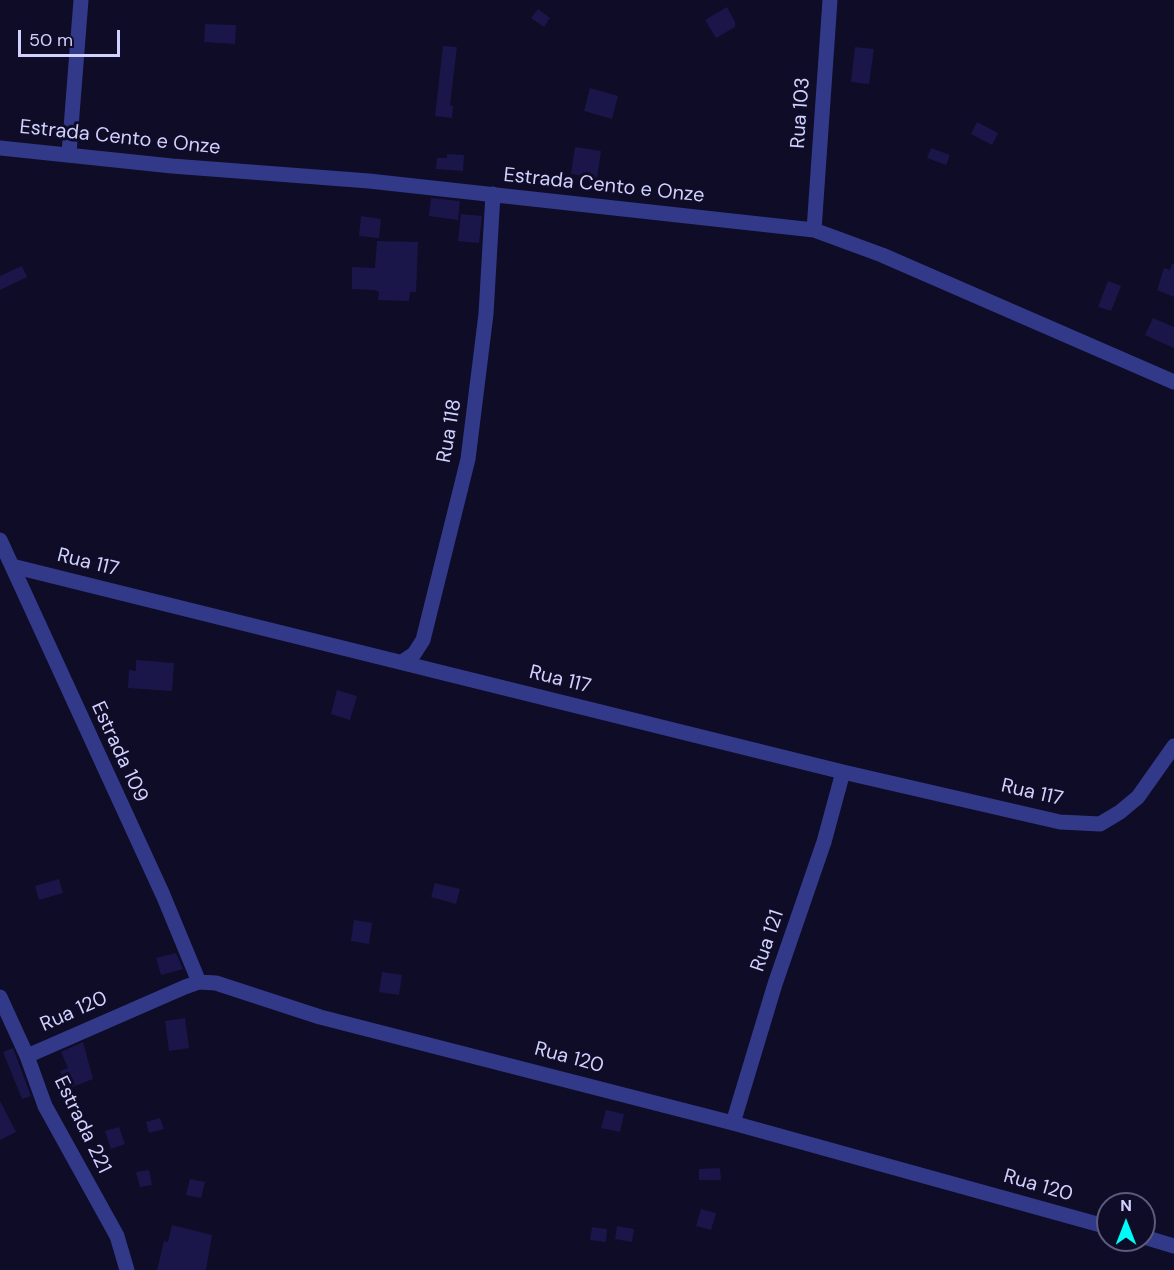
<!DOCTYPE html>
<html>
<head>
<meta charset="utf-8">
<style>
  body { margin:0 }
  #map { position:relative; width:1174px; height:1270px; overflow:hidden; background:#0e0c26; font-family:"DM Sans",sans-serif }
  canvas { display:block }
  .north { position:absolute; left:1096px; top:1192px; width:60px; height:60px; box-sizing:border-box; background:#0e0c26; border:2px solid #5c5b7d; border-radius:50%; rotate:0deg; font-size:16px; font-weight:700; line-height:24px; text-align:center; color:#d1d1ff }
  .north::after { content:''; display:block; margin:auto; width:21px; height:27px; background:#00fcf9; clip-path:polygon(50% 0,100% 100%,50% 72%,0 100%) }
  .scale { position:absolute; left:18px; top:30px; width:102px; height:27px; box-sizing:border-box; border:3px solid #d1d1ff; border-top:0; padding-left:8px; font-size:18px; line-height:21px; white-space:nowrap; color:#d1d1ff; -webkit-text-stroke:4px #0e0c26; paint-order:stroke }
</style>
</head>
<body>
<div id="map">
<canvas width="1174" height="1270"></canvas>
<div class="north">N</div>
<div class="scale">50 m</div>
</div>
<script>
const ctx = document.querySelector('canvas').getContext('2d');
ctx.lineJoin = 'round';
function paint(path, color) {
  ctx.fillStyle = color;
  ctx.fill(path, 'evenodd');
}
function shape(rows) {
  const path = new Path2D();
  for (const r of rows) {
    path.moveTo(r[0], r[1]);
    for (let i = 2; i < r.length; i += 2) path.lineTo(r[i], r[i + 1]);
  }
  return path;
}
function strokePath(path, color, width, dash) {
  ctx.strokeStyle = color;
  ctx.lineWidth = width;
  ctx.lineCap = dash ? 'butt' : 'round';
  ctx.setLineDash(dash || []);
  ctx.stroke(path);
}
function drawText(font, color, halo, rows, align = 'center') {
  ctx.font = font + ' "DM Sans",sans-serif';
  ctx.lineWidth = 6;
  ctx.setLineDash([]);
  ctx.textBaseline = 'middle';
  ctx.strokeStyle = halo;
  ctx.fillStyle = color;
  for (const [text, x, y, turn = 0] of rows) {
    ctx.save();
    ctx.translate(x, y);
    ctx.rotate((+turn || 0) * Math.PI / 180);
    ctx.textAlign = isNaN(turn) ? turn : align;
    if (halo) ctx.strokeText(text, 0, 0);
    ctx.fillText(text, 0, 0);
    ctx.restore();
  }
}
paint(shape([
  [727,7,735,22,735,27,716,38,705,20],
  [538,9,550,18,544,27,531,18],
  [205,24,236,25,235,44,204,42],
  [443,46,457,47,450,105,453,106,452,118,435,116],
  [855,47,874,49,869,84,851,82],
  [590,88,618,96,612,119,584,111],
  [977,122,998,133,992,145,971,134],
  [575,147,601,151,597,178,571,174],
  [931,148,950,155,946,165,927,158],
  [447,154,464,155,463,171,436,169,437,158,447,158],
  [431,198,460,201,458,220,429,216],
  [461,214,482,216,479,243,458,241],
  [361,216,381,219,379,238,359,236],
  [377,241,418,242,416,292,410,292,409,301,378,300,379,292,375,290,352,289,352,267,375,268],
  [1172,264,1174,264,1174,297,1157,290,1164,268,1170,270],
  [22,266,27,277,0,290,0,276],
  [1108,281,1121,286,1111,311,1098,307],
  [1153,318,1174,327,1174,348,1145,335],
  [136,660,174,663,172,691,128,688,129,670,136,671],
  [337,690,357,696,350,720,331,714],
  [59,879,63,893,39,900,35,886],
  [435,883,460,889,456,904,431,897],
  [354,920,372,923,369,944,351,941],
  [176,953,183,969,161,975,156,958],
  [382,972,402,975,399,995,379,992],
  [185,1018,189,1048,169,1051,165,1021],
  [83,1042,93,1079,67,1089,60,1071,68,1068,61,1052],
  [13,1048,31,1096,22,1099,3,1052],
  [0,1101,16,1132,0,1140],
  [606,1110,624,1114,620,1132,601,1128],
  [160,1118,164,1129,149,1133,146,1122],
  [119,1127,125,1144,111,1149,105,1131],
  [720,1168,721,1180,699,1180,699,1169],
  [149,1170,152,1185,140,1187,136,1172],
  [190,1179,205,1182,201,1198,186,1195],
  [701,1209,716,1213,711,1230,696,1226],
  [172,1225,212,1235,206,1270,157,1270,164,1241,168,1242],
  [617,1226,634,1229,632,1242,615,1239],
  [592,1227,607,1229,606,1242,590,1240]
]), '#1b1649');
strokePath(shape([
  [0,148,172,166,369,181,814,230,882,255,1174,382],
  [69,153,81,0],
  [814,230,830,0],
  [0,540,163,895,199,982],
  [12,566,843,772,1060,822,1100,824,1120,812,1138,797,1174,746],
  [402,662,414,654,423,640,468,459,486,314,493,194],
  [0,997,27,1056,45,1106,117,1236,127,1270],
  [27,1056,185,987,199,982,216,983,320,1017,733,1123,1108,1227],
  [733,1123,775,984,824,842,843,772],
  [1144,1237,1174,1246]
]), '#323989', 15);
drawText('20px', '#d1d1ff', '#0e0c26', [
  ["Rua 103",801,113,-86],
  ["Estrada Cento e Onze",120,138,6],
  ["Estrada Cento e Onze",604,186,6],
  ["Rua 118",450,431,-80],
  ["Rua 117",88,563,14],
  ["Rua 117",560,680,14],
  ["Estrada 109",119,752,65],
  ["Rua 117",1032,793,13],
  ["Rua 121",768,941,-71],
  ["Rua 120",74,1012,-24],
  ["Rua 120",569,1058,15],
  ["Estrada 221",82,1125,64],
  ["Rua 120",1038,1186,16]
]);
</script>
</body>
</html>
